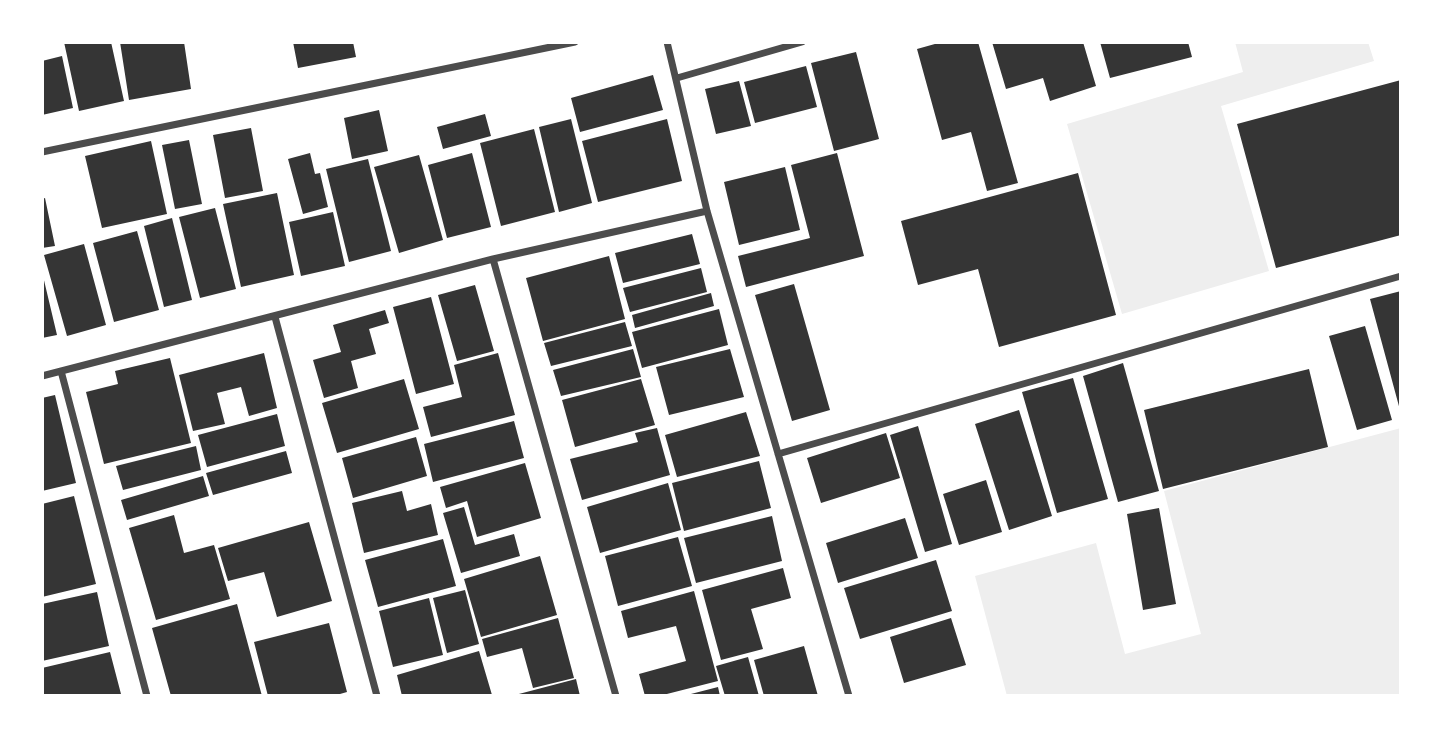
<!DOCTYPE html>
<html>
<head>
<meta charset="utf-8">
<style>
  body { margin:0 }
  #map { position:relative; width:1443px; height:738px; overflow:hidden; background:#fff; font-family:"IBM Plex Sans",sans-serif }
  canvas { display:block }
  .frame { position:absolute; inset:0; border:44px solid #fff; pointer-events:none }
</style>
</head>
<body>
<div id="map">
<canvas width="1443" height="738"></canvas>
<div class="frame"></div>
</div>
<script>
const ctx = document.querySelector('canvas').getContext('2d');
ctx.lineJoin = 'round';
function paint(path, color) {
  ctx.fillStyle = color;
  ctx.fill(path, 'evenodd');
}
function shape(rows) {
  const path = new Path2D();
  for (const r of rows) {
    path.moveTo(r[0], r[1]);
    for (let i = 2; i < r.length; i += 2) path.lineTo(r[i], r[i + 1]);
  }
  return path;
}
function strokePath(path, color, width, dash) {
  ctx.strokeStyle = color;
  ctx.lineWidth = width;
  ctx.lineCap = dash ? 'butt' : 'round';
  ctx.setLineDash(dash || []);
  ctx.stroke(path);
}
paint(shape([
  [1235,42,1368,42,1374,61,1221,106,1269,271,1122,314,1067,124,1243,72],
  [1401,428,1401,696,1007,696,975,576,1096,543,1125,654,1201,634,1164,491]
]), '#eee');
paint(shape([
  [64,42,111,42,124,101,79,111],
  [120,42,184,42,191,89,129,100],
  [293,42,353,42,356,57,298,68],
  [942,42,978,42,1018,183,987,191,971,132,942,140,917,49],
  [992,42,1083,42,1096,86,1050,101,1043,78,1006,89],
  [1100,42,1188,42,1192,57,1110,78],
  [856,52,879,139,834,151,811,63],
  [62,56,73,108,42,115,42,61],
  [806,66,817,107,755,123,744,82],
  [653,75,663,110,580,132,571,98],
  [1401,80,1401,235,1276,268,1237,124],
  [739,81,751,126,716,134,705,89],
  [379,110,388,151,352,159,344,118],
  [485,114,491,136,443,149,437,127],
  [571,119,592,203,559,212,539,127],
  [667,119,682,181,598,202,582,141],
  [251,128,263,191,225,198,213,135],
  [534,129,555,212,501,226,480,143],
  [189,140,202,204,175,209,162,145],
  [151,141,167,214,102,228,85,156],
  [310,153,315,174,320,173,328,207,303,214,288,159],
  [472,153,491,227,447,238,428,165],
  [837,153,864,256,746,287,738,256,810,238,791,165],
  [419,155,443,240,399,253,374,167],
  [368,159,391,251,349,262,326,169],
  [785,167,800,230,739,245,724,182],
  [1078,173,1116,315,999,347,978,269,918,285,901,221],
  [277,193,294,275,241,287,223,204],
  [45,198,55,246,42,248,42,199],
  [215,208,236,289,200,298,179,217],
  [333,212,345,266,301,276,289,222],
  [172,218,192,300,164,307,144,226],
  [137,231,159,310,114,322,93,243],
  [692,234,700,264,623,283,615,253],
  [84,244,106,325,67,336,44,255],
  [609,256,625,319,543,341,526,278],
  [701,268,707,292,630,312,623,288],
  [43,276,57,335,42,338,42,277],
  [794,284,830,410,792,421,755,295],
  [475,285,494,351,457,361,438,295],
  [1401,291,1401,410,1400,410,1370,299],
  [711,293,714,306,635,328,632,315],
  [431,297,454,384,416,394,393,307],
  [719,309,728,345,642,368,632,332],
  [385,310,389,323,369,329,376,354,351,361,358,388,324,398,313,360,341,352,333,325],
  [625,322,632,346,551,366,544,343],
  [1365,326,1392,420,1357,430,1329,336],
  [633,349,641,377,561,396,553,370],
  [730,349,744,397,669,415,656,367],
  [264,353,277,408,249,416,241,387,217,393,225,424,193,431,179,375],
  [498,353,515,415,431,437,423,407,462,397,454,365],
  [170,358,191,443,104,464,86,392,118,384,115,371],
  [1123,363,1159,491,1118,502,1083,376],
  [1309,369,1328,447,1163,489,1144,410],
  [1073,378,1108,499,1057,513,1022,392],
  [404,379,419,429,337,453,322,403],
  [641,379,655,425,575,447,562,400],
  [55,395,76,483,42,491,42,398],
  [1019,410,1052,516,1009,530,975,424],
  [746,412,760,456,677,477,665,435],
  [277,414,285,446,207,467,198,435],
  [514,421,524,458,433,482,424,444],
  [918,426,952,544,925,552,890,435],
  [657,428,670,475,582,500,570,459,638,442,635,433],
  [886,433,900,478,821,503,807,458],
  [416,437,427,476,353,498,342,458],
  [196,446,201,470,123,490,116,466],
  [286,451,292,473,213,495,206,473],
  [759,461,771,508,684,531,672,483],
  [525,463,541,518,477,537,467,501,446,508,440,487],
  [203,476,209,496,127,520,121,500],
  [986,480,1002,532,959,545,943,494],
  [668,483,681,530,600,553,587,507],
  [402,491,407,511,431,504,438,535,364,553,352,503],
  [74,496,96,584,42,597,42,504],
  [464,507,475,545,514,534,520,556,461,573,443,513],
  [1159,508,1176,604,1143,610,1127,514],
  [174,515,184,553,214,545,230,599,156,620,129,528],
  [772,516,782,561,696,583,684,538],
  [905,518,918,558,838,583,826,543],
  [309,522,332,601,277,617,264,572,228,581,218,548],
  [678,537,692,586,618,606,605,556],
  [443,539,456,586,378,607,365,560],
  [540,556,557,615,481,637,464,579],
  [936,560,952,611,860,639,844,588],
  [783,568,791,598,751,609,763,649,721,660,702,590],
  [465,590,479,644,447,653,433,598],
  [694,591,718,681,659,696,645,696,639,674,686,661,676,626,628,638,621,611],
  [97,592,109,646,42,661,42,604],
  [429,598,443,655,393,667,379,611],
  [237,604,262,696,171,696,152,628],
  [558,618,574,678,533,688,522,648,487,657,482,639],
  [951,618,966,665,904,683,890,637],
  [329,623,347,692,333,696,268,696,254,642],
  [804,646,818,696,764,696,754,660],
  [479,651,492,695,402,696,397,675],
  [110,652,121,694,42,696,42,668],
  [748,657,759,696,725,696,716,666],
  [576,679,580,696,515,696,515,695],
  [718,687,720,696,687,696,687,695]
]), '#353535');
strokePath(shape([
  [667,42,707,211,849,696],
  [677,78,802,42],
  [42,152,575,42],
  [493,259,616,696],
  [275,317,377,696],
  [61,371,147,696],
  [42,376,493,259,707,211],
  [778,454,1401,276]
]), '#4c4c4c', 7);
</script>
</body>
</html>
